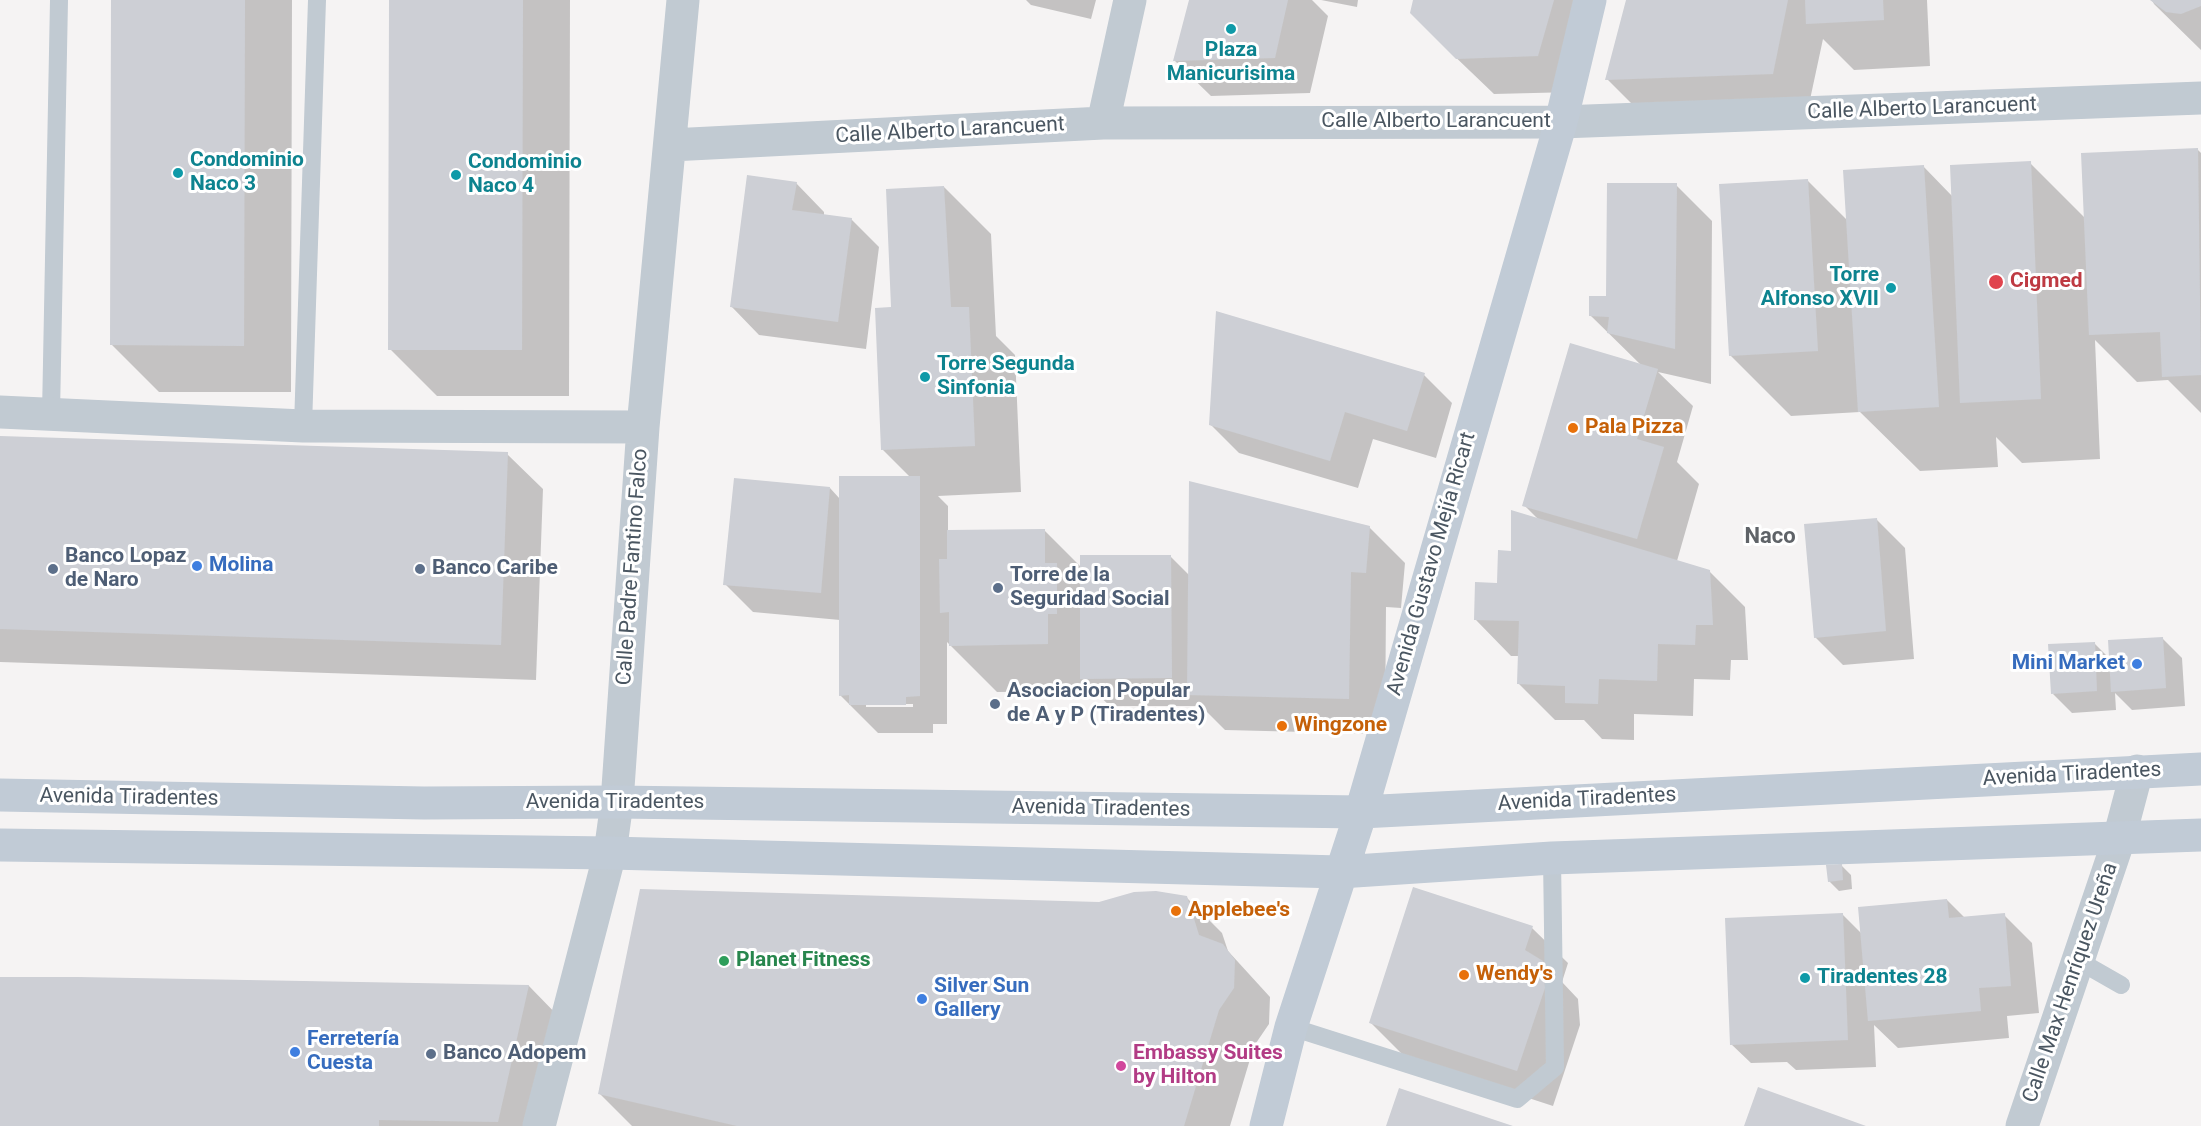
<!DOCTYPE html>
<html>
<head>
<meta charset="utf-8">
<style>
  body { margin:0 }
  canvas { display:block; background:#f5f3f3 }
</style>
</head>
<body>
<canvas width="2201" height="1126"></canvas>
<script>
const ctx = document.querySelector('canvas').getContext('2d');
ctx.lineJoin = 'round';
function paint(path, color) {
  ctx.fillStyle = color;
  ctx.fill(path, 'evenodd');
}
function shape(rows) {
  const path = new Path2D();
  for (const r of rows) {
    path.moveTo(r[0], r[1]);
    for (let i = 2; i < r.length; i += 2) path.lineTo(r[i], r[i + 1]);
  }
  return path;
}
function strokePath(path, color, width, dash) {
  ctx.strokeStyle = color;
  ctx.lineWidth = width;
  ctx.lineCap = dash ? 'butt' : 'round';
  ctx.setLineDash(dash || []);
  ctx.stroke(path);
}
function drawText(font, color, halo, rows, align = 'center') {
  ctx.font = font + ' Roboto,sans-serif';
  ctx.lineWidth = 6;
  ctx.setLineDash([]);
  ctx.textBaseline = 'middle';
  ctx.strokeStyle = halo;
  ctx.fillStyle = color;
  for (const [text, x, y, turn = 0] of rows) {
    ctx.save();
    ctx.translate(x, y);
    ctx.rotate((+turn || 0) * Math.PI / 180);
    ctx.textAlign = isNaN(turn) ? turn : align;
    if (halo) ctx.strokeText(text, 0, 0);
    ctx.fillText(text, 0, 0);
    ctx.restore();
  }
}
paint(shape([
  [113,0,292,0,291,392,159,392,112,345],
  [391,0,570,0,569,396,437,396,390,349],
  [1026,0,1096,0,1091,19,1031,5],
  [1190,0,1312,0,1328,16,1310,93,1211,96,1175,61],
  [1321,0,1358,0,1357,7],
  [1415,0,1599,0,1574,92,1494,94,1447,49],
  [1628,0,1927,0,1930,66,1854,70,1823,39,1808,109,1643,115,1607,79],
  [2152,0,2201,0,2201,50,2154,4],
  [2197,149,2201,153,2201,413,2168,380,2137,382,2095,340,2100,459,2022,463,1996,437,1998,467,1920,471,1860,412,1791,416,1730,355,1807,180,1848,221,1923,166,1953,197,2030,163,2085,218],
  [796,183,824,212,824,216,851,219,879,247,866,349,759,335,731,306],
  [1676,185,1712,221,1711,384,1658,372,1693,406,1677,462,1699,484,1677,561,1709,571,1745,607,1748,660,1731,660,1730,680,1694,679,1693,716,1634,714,1634,740,1602,739,1584,720,1555,720,1519,684,1520,656,1511,656,1476,620,1499,584,1513,552,1539,520,1524,505,1642,366,1591,316,1608,298],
  [944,187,991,234,996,336,1015,355,1021,492,938,496,948,506,948,532,1044,530,1081,567,1170,556,1190,576,1369,527,1405,563,1401,608,1386,607,1385,734,1225,730,1201,706,1110,706,1094,691,997,692,947,642,947,724,933,724,933,733,878,733,840,695,840,620,753,612,725,584,830,488,840,499,911,478,883,450,893,308],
  [866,704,913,704,913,707,866,707],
  [1424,375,1452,403,1436,458,1373,439,1358,488,1239,453,1210,424],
  [0,437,507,454,543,489,536,680,0,662],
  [1876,519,1905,548,1914,659,1843,665,1815,637],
  [2162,638,2182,658,2185,706,2132,710,2115,693,2116,710,2072,713,2053,694,2094,643,2111,660],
  [1841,865,1851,875,1852,889,1839,891,1829,881],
  [1186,897,1222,933,1228,951,1270,997,1269,1024,1254,1046,1230,1126,632,1126,600,1094,1099,903],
  [1947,900,1965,918,2004,915,2032,943,2039,1013,2007,1016,2009,1038,1898,1048,1874,1025,1876,1067,1796,1070,1787,1062,1751,1063,1731,1044,1843,915,1862,934],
  [1532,928,1568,963,1562,982,1578,999,1580,1025,1553,1106,1406,1058,1370,1022],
  [0,979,529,986,564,1022,541,1126,0,1126]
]), '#0003');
paint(shape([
  [111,0,245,0,244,346,110,345],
  [389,0,523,0,522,350,388,350],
  [1189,0,1288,0,1275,58,1173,61],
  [1413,0,1554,0,1538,56,1456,59,1410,13],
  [1626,0,1788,0,1773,74,1605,80],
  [1805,0,1883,0,1884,20,1806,24],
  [2150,0,2201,0,2201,6,2181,14,2166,12],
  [2198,148,2201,375,2162,377,2160,332,2089,335,2081,153],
  [2031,161,2041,399,1960,403,1950,165],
  [1924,165,1939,407,1858,412,1843,170],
  [747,175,797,182,792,210,852,218,838,322,730,307],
  [1808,179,1818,351,1729,356,1719,184],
  [1607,183,1677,183,1675,349,1607,333,1609,317,1589,316,1589,296,1606,296],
  [944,186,951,307,969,307,975,446,881,450,875,308,891,307,886,189],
  [1216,311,1425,373,1407,431,1345,412,1330,461,1209,425],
  [1570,343,1658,369,1637,439,1664,447,1637,539,1522,506],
  [0,436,508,452,501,645,0,629],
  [839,476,920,476,920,696,906,697,906,705,849,705,849,695,839,696],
  [734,478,830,487,821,593,723,585],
  [1189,481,1370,526,1366,573,1351,572,1349,699,1187,695],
  [1511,510,1710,570,1713,625,1696,625,1695,645,1658,644,1657,681,1599,679,1598,704,1565,703,1565,686,1517,684,1519,621,1474,620,1475,582,1497,583,1498,550,1511,551],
  [1877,518,1886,631,1814,638,1804,524],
  [1045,529,1045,563,1057,563,1057,614,1048,614,1048,644,949,646,949,612,940,613,939,559,947,559,947,530],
  [1080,555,1171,555,1172,678,1080,679],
  [2163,637,2166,688,2111,692,2108,640],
  [2095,642,2097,691,2051,694,2048,644],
  [1842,864,1843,880,1828,882,1826,865],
  [1413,887,1533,926,1525,950,1543,961,1545,988,1517,1071,1369,1023],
  [640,889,1099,902,1134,892,1156,891,1187,896,1199,935,1223,944,1235,960,1234,988,1219,1010,1184,1126,737,1126,598,1094],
  [1947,899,1949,918,2005,913,2011,986,1979,988,1981,1011,1868,1021,1858,907],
  [1843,913,1848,1040,1730,1045,1725,918],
  [0,977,78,977,529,985,498,1122,379,1120,379,1126,0,1126],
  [1758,1087,1866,1126,1744,1126],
  [1399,1088,1513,1126,1386,1126]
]), '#cdcfd5');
strokePath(shape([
  [51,414,59,0],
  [303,426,317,0],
  [2079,961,2121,985],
  [1291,1027,1517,1099,1555,1067,1552,858]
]), '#c1cad2', 18);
strokePath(shape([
  [1103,123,1130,0],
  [671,145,1103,123,1561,122,2201,98],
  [0,412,303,426,643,427],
  [539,1126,610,853,617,802,643,427,683,0],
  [2022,1126,2119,839,2137,771]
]), '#c1cad2', 33);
strokePath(shape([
  [0,795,424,803,617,802,1361,812,2201,769],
  [0,845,610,853,1340,872,1552,858,2201,835],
  [1266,1126,1291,1027,1361,812,1561,122,1590,0]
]), '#c1cbd6', 33);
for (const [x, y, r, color] of [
  [1231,29,6,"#0f9aa8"],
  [178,173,6,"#0f9aa8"],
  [456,175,6,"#0f9aa8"],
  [1996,282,8,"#e0444e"],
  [1891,288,6,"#0f9aa8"],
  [925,377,6,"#0f9aa8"],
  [1573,428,6,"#e8710a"],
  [197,566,6,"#3f7fe0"],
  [53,569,6,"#5c6f8a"],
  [420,569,6,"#5c6f8a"],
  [998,588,6,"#5c6f8a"],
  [2137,664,6,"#3f7fe0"],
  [995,704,6,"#5c6f8a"],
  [1282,726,6,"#e8710a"],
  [1176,911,6,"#e8710a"],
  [724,961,6,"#2e9e5b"],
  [1464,975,6,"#e8710a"],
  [1805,978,6,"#0f9aa8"],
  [922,999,6,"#3f7fe0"],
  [295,1052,6,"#3f7fe0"],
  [431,1054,6,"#5c6f8a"],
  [1121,1066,6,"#d1479c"]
]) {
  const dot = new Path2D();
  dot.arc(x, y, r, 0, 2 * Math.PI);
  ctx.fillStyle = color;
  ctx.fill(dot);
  strokePath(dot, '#fff', 2);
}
drawText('bold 21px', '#0d838f', '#fff', [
  ["Plaza",1231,51,"center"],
  ["Manicurisima",1231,75,"center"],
  ["Condominio",190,161],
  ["Naco 3",190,185],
  ["Condominio",468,163],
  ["Naco 4",468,187],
  ["Torre",1879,276,"right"],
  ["Alfonso XVII",1879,300,"right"],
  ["Torre Segunda",937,365],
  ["Sinfonia",937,389],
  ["Tiradentes 28",1817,978]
], 'left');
drawText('21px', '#4a5661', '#fff', [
  ["Calle Alberto Larancuent",1922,109,-2],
  ["Calle Alberto Larancuent",1436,122],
  ["Calle Alberto Larancuent",950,131,-3],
  ["Avenida Gustavo Mejía Ricart",1432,564,-74],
  ["Calle Padre Fantino Falco",633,567,-86],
  ["Avenida Tiradentes",2072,775,-3],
  ["Avenida Tiradentes",129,798,1],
  ["Avenida Tiradentes",1587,800,-3],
  ["Avenida Tiradentes",615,803],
  ["Avenida Tiradentes",1101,809,1],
  ["Calle Max Henríquez Ureña",2071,983,-71]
]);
drawText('bold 21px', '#be3a42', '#fff', [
  ["Cigmed",2010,282]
], 'left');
drawText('bold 21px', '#c56008', '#fff', [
  ["Pala Pizza",1585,428],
  ["Wingzone",1294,726],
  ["Applebee's",1188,911],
  ["Wendy's",1476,975]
], 'left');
drawText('bold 21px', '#4e5e75', '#fff', [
  ["Banco Lopaz",65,557],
  ["de Naro",65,581],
  ["Banco Caribe",432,569],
  ["Torre de la",1010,576],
  ["Seguridad Social",1010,600],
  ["Asociacion Popular",1007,692],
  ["de A y P (Tiradentes)",1007,716],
  ["Banco Adopem",443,1054]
], 'left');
drawText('bold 21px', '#366cbe', '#fff', [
  ["Molina",209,566],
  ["Mini Market",2125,664,"right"],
  ["Silver Sun",934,987],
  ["Gallery",934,1011],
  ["Ferretería",307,1040],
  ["Cuesta",307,1064]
], 'left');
drawText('bold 21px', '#27864d', '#fff', [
  ["Planet Fitness",736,961]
], 'left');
drawText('bold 21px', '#b23c85', '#fff', [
  ["Embassy Suites",1133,1054],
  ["by Hilton",1133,1078]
], 'left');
drawText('bold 22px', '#5f6368', '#fff', [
  ["Naco",1770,537]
]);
</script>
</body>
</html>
